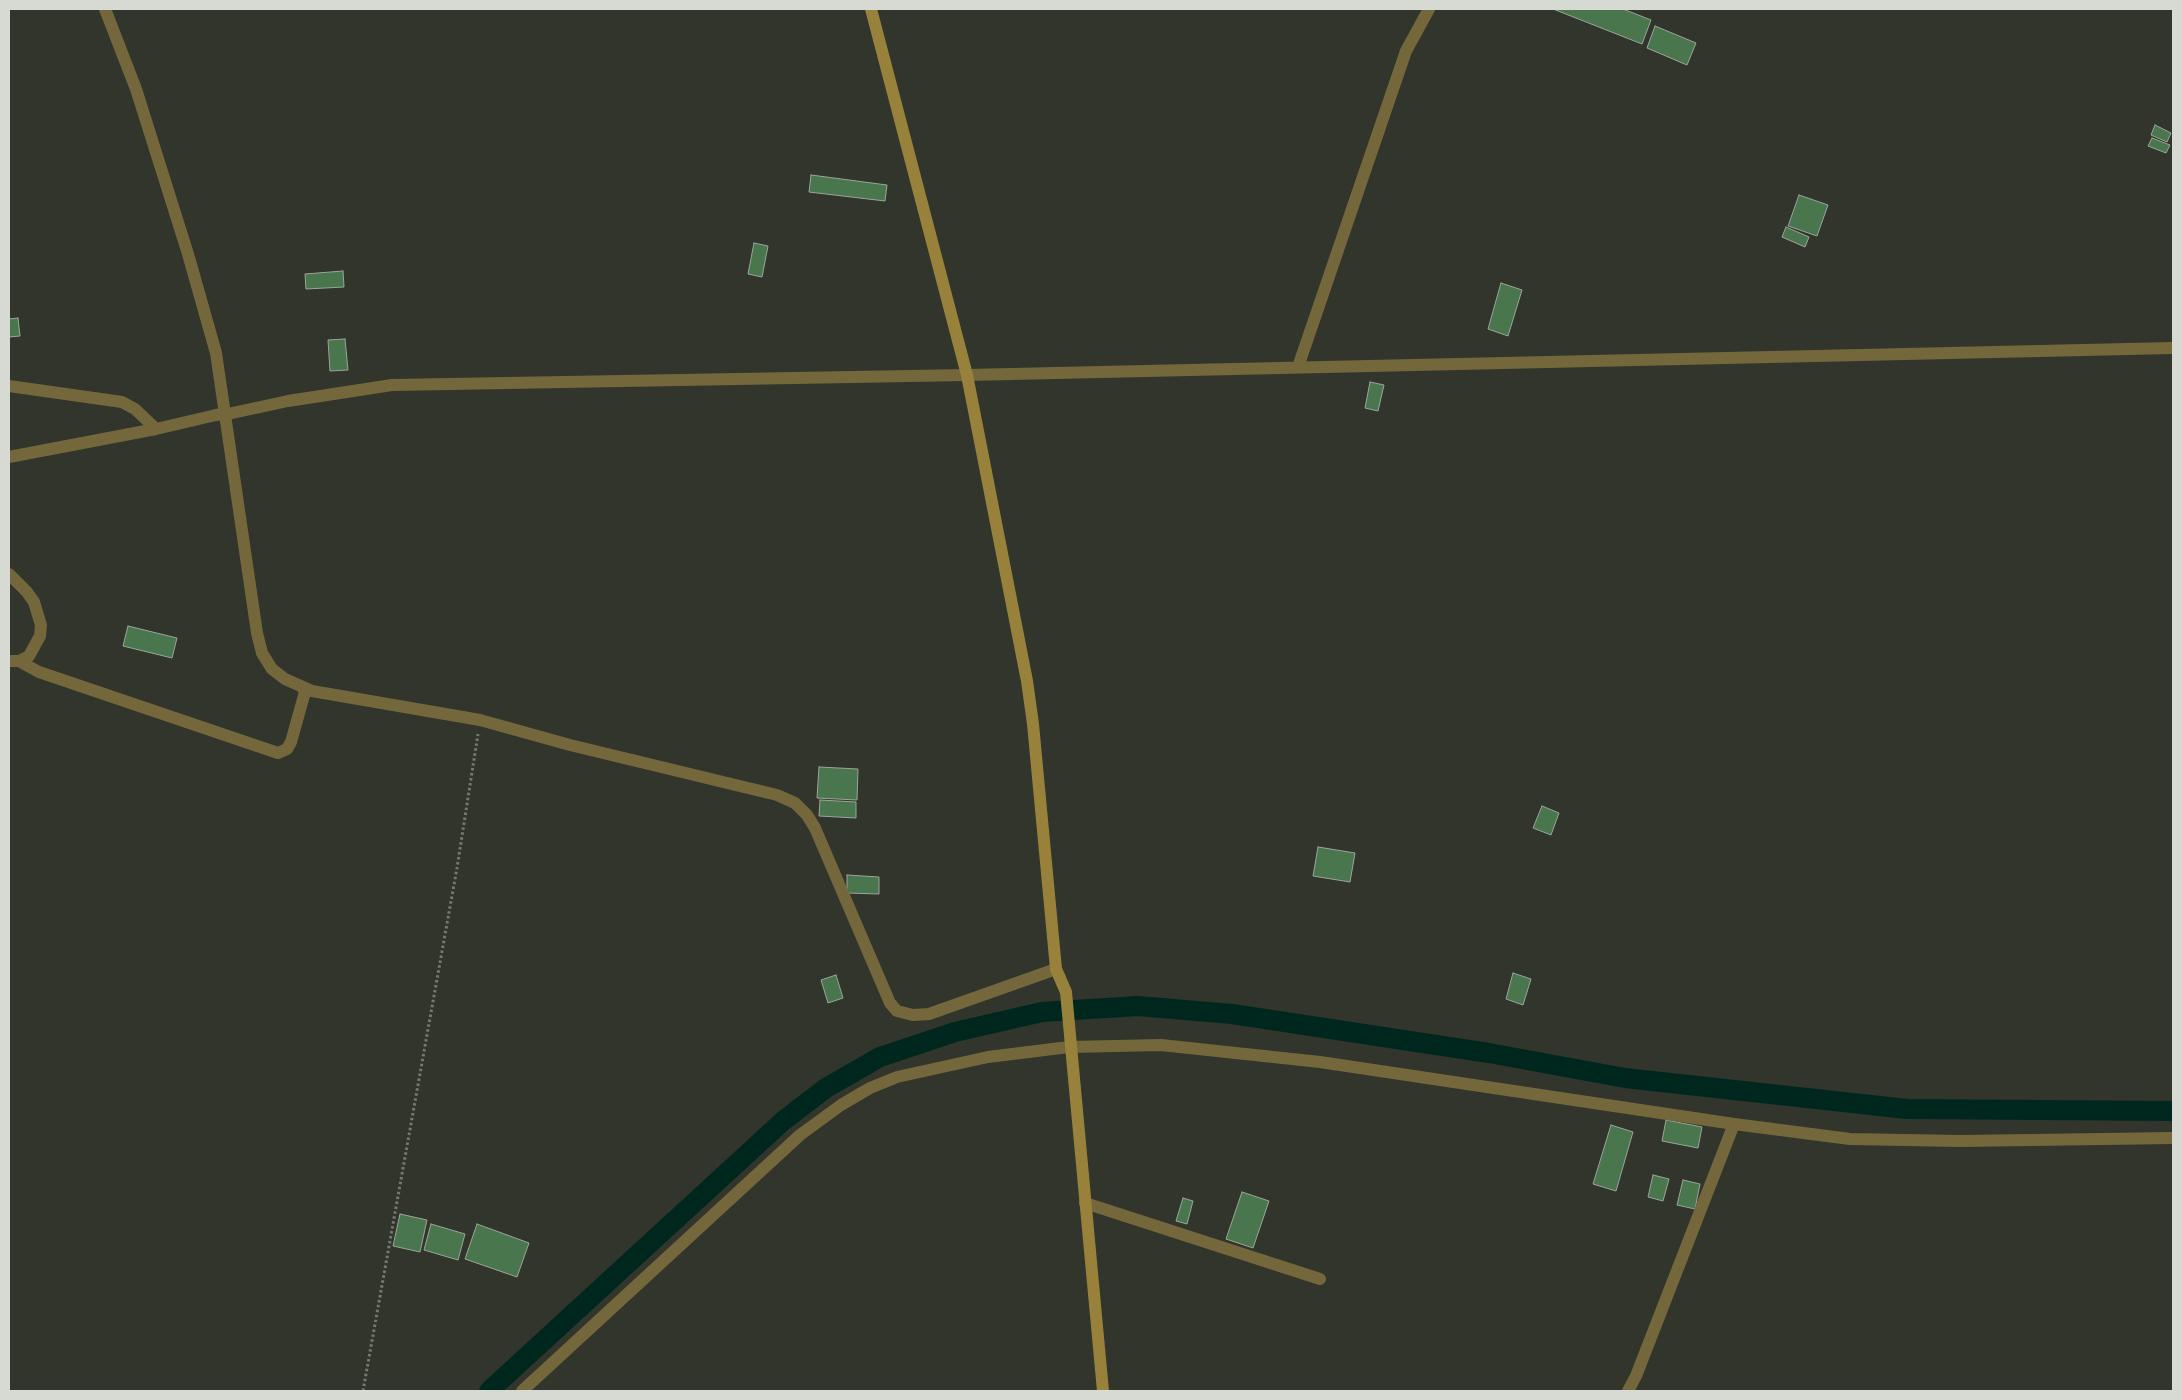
<!DOCTYPE html>
<html>
<head>
<meta charset="utf-8">
<style>
  body { margin:0 }
  #map { position:relative; width:2182px; height:1400px; overflow:hidden; background:#32352b; font-family:"Roboto Condensed",sans-serif }
  canvas { display:block }
  .frame { position:absolute; inset:0; border:10px solid #d7d9d3; pointer-events:none }
</style>
</head>
<body>
<div id="map">
<canvas width="2182" height="1400"></canvas>
<div class="frame"></div>
</div>
<script>
const ctx = document.querySelector('canvas').getContext('2d');
ctx.lineJoin = 'round';
function shape(rows) {
  const path = new Path2D();
  for (const r of rows) {
    path.moveTo(r[0], r[1]);
    for (let i = 2; i < r.length; i += 2) path.lineTo(r[i], r[i + 1]);
  }
  return path;
}
function strokePath(path, color, width, dash) {
  ctx.strokeStyle = color;
  ctx.lineWidth = width;
  ctx.lineCap = dash ? 'butt' : 'round';
  ctx.setLineDash(dash || []);
  ctx.stroke(path);
}
function paint(path, color) {
  ctx.fillStyle = color;
  ctx.fill(path, 'evenodd');
}
strokePath(shape([
  [489,1391,783,1121,826,1088,880,1057,955,1032,1042,1012,1138,1006,1232,1014,1489,1053,1625,1078,1907,1109,2173,1111]
]), '#00271e', 20);
const building = shape([
  [1553,9,1623,9,1651,20,1642,44,1553,9],
  [1655,26,1696,43,1687,65,1647,48,1655,26],
  [2155,125,2171,133,2167,142,2151,135,2155,125],
  [2152,138,2170,145,2166,153,2148,146,2152,138],
  [811,175,887,185,885,201,809,192,811,175],
  [1799,195,1828,205,1817,236,1788,226,1799,195],
  [1786,227,1809,237,1805,247,1782,237,1786,227],
  [754,243,768,246,762,277,748,274,754,243],
  [343,271,344,287,306,289,305,274,343,271],
  [1501,283,1522,290,1508,336,1488,329,1501,283],
  [18,318,20,336,9,337,9,319,18,318],
  [345,339,348,370,330,371,328,340,345,339],
  [1370,382,1384,385,1378,411,1365,408,1370,382],
  [128,626,177,638,172,658,123,646,128,626],
  [819,767,858,769,857,800,817,798,819,767],
  [820,800,856,802,856,818,819,816,820,800],
  [1542,806,1559,813,1551,835,1533,828,1542,806],
  [1318,847,1355,853,1350,882,1313,876,1318,847],
  [847,875,879,877,879,894,847,893,847,875],
  [1513,973,1531,979,1523,1005,1506,999,1513,973],
  [836,975,843,998,828,1003,821,980,836,975],
  [1666,1120,1702,1127,1698,1148,1662,1141,1666,1120],
  [1611,1125,1633,1132,1616,1191,1593,1184,1611,1125],
  [1653,1175,1669,1179,1663,1201,1648,1197,1653,1175],
  [1683,1180,1700,1184,1695,1209,1677,1205,1683,1180],
  [1242,1192,1269,1201,1253,1248,1226,1239,1242,1192],
  [1183,1198,1193,1201,1187,1224,1176,1221,1183,1198],
  [400,1214,427,1220,420,1252,393,1246,400,1214],
  [431,1224,465,1234,458,1260,424,1250,431,1224],
  [477,1224,529,1243,517,1277,465,1259,477,1224]
]);
paint(building, '#4a764d');
strokePath(building, '#9ca59c', 1);
strokePath(shape([
  [363,1391,457,868,478,734]
]), '#767970', 3, [2.5, 2.5]);
strokePath(shape([
  [105,9,136,89,188,254,216,353,257,633,262,653,272,669,285,679,312,691,480,720,570,745,777,795,795,803,807,815,815,828,890,1003,897,1011,913,1015,929,1014,1056,969],
  [1298,367,1406,51,1429,9],
  [9,386,122,402,135,409,156,429],
  [227,413,223,415,288,401,392,385,967,375,2173,348],
  [9,457,156,429,216,415],
  [9,574,27,592,34,602,41,625,40,636,29,656,19,661,9,661],
  [19,661,39,672,278,753,287,749,291,742,305,692,301,686],
  [1085,1203,1320,1279],
  [522,1391,800,1135,841,1105,870,1088,897,1077,988,1057,1069,1047,1161,1045,1320,1062,1734,1124,1850,1139,1960,1141,2173,1138],
  [1628,1391,1636,1376,1734,1124]
]), '#74673c', 12);
strokePath(shape([
  [871,9,967,375,1027,681,1033,724,1056,969,1066,992,1103,1391]
]), '#98823b', 12);
strokePath(shape([
  [216,415,228,413]
]), '#74673c', 12);
</script>
</body>
</html>
